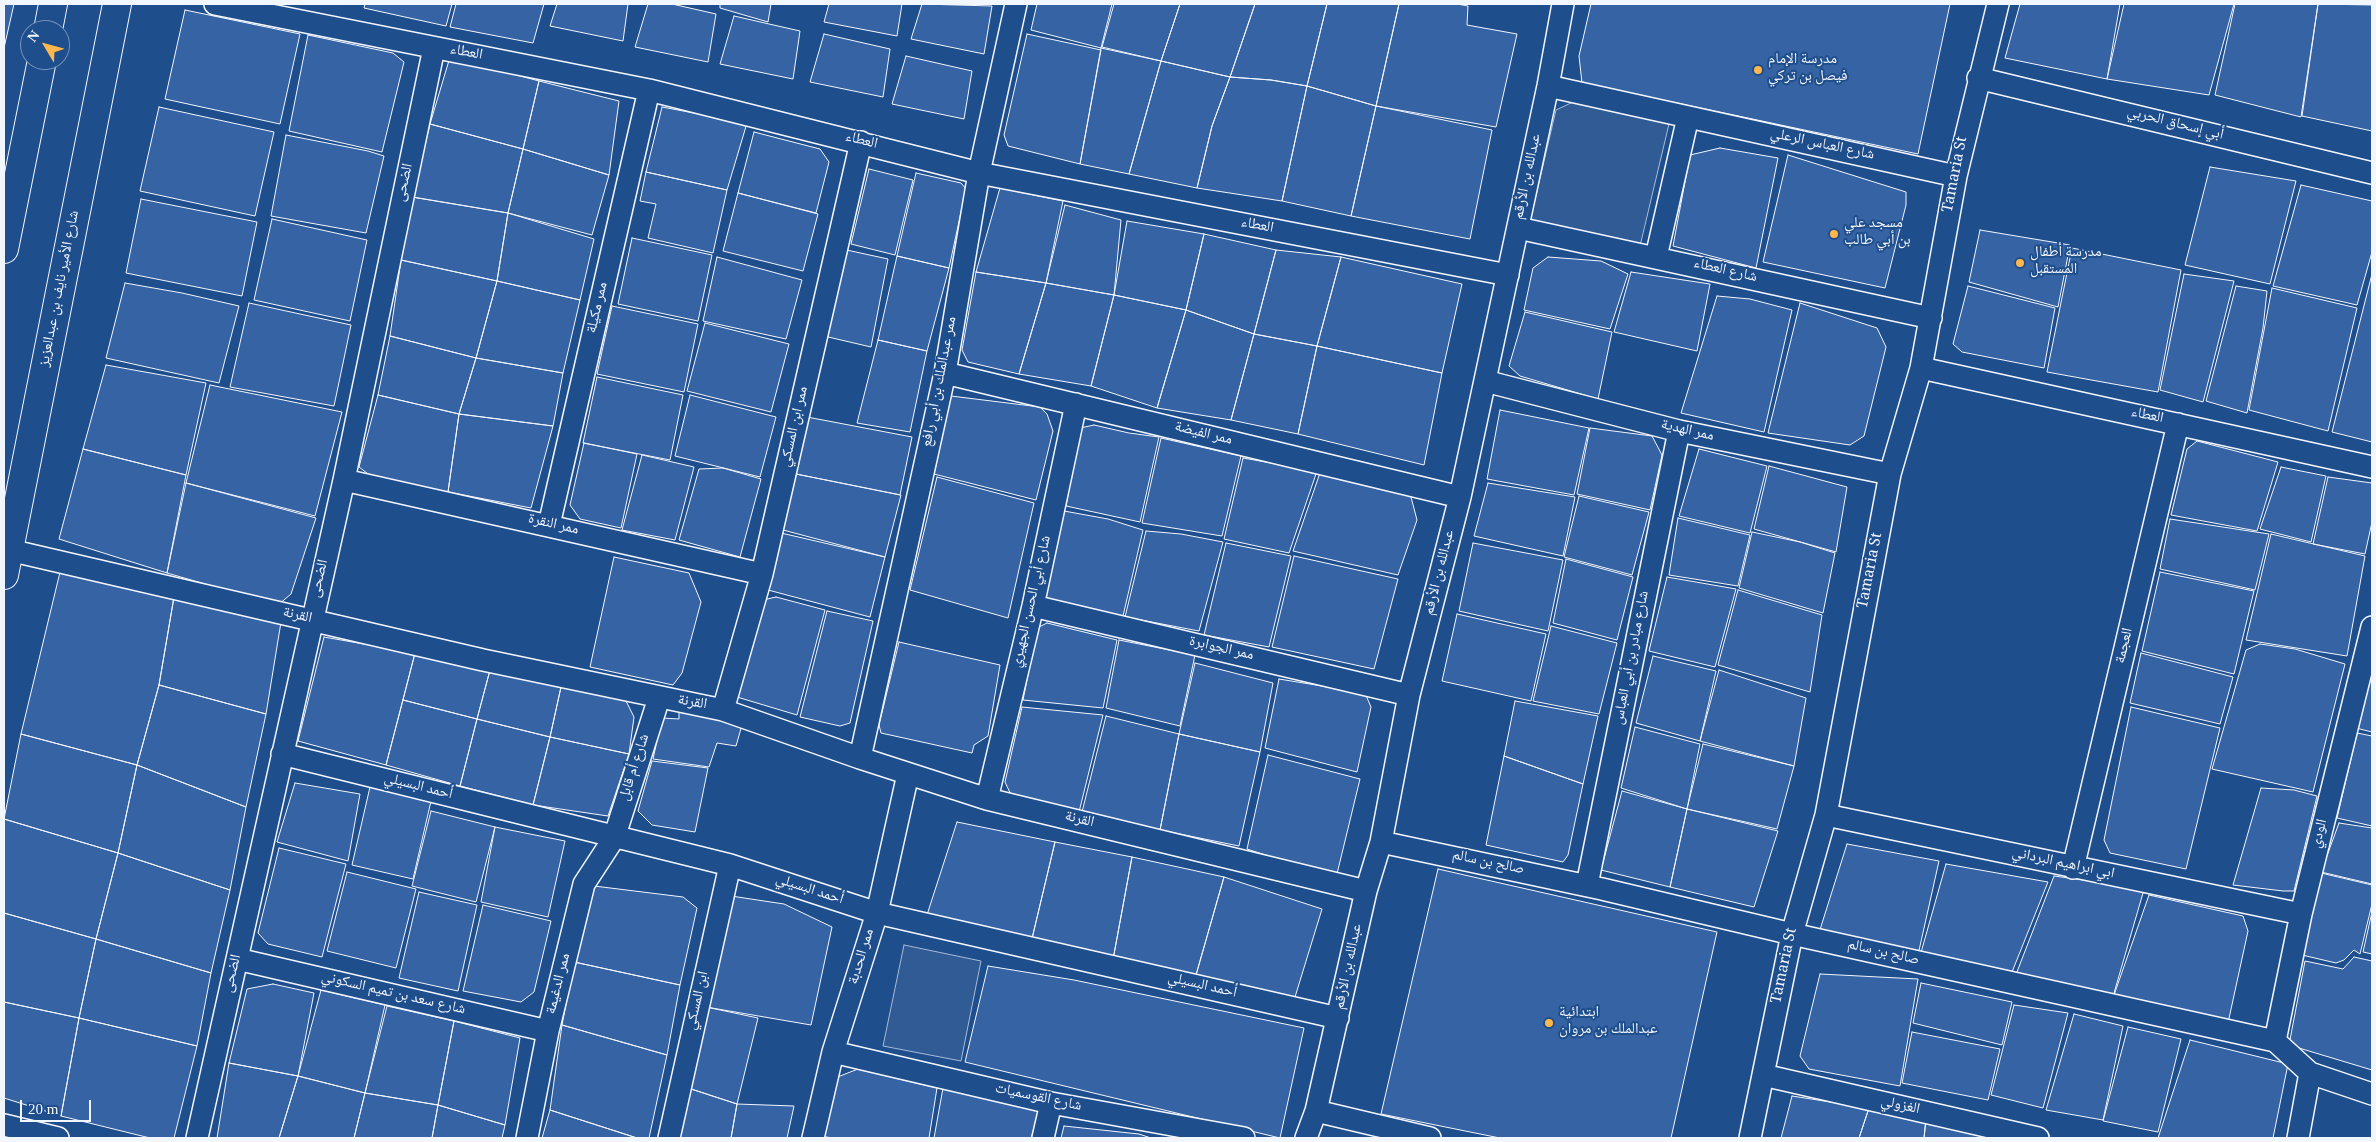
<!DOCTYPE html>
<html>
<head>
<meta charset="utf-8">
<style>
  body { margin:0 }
  #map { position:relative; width:2376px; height:1142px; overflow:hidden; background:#1f4e8c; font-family:Georgia,serif }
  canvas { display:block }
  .frame { position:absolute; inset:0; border:5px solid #f2f6ff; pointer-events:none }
  .north { position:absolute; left:20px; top:20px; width:50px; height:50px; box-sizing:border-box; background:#1f4e8c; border:1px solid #7391ba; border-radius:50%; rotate:307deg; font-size:14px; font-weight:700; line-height:20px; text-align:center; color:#f2f6ff }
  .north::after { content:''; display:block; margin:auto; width:18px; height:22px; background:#ffb74d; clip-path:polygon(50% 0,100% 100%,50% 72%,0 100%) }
  .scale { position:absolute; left:20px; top:1100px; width:71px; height:22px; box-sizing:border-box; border:2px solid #f2f6ff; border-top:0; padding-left:6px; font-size:15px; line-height:18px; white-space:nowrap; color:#f2f6ff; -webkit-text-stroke:4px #1f4e8c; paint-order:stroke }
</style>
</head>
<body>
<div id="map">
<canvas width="2376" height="1142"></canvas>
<div class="frame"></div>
<div class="north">N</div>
<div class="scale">20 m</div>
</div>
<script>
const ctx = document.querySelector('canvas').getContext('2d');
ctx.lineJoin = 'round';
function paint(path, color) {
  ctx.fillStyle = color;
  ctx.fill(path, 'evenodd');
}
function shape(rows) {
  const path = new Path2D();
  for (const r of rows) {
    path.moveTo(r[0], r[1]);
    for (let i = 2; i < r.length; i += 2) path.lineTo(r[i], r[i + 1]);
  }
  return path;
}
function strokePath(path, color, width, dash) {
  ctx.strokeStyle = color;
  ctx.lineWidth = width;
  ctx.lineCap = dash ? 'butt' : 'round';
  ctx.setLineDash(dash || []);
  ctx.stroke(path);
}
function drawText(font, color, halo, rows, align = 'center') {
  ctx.font = font + ' Georgia,"Noto Naskh Arabic",serif';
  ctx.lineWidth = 4;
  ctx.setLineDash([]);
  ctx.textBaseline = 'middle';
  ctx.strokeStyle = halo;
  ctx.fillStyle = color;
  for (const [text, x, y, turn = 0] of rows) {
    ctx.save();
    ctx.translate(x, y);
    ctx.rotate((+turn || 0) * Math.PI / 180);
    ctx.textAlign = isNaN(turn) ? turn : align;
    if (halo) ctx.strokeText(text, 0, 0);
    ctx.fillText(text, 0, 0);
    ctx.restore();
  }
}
const built = shape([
  [1573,102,1669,124,1640,246,1530,221,1556,110,1573,102],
  [904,945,981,961,961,1061,883,1046,904,945]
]);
paint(built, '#305b95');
strokePath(built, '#a8bbd7', 1);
const building = shape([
  [4,4,14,4,4,48,4,4],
  [365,4,452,4,446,26,364,8,365,4],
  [456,4,544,4,533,43,450,27,456,4],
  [557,4,628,4,623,41,550,26,557,4],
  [648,4,672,4,716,14,708,62,635,47,648,4],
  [720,4,771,4,768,22,720,8,720,4],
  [829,4,902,4,897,36,824,22,829,4],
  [922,4,992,6,984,54,911,39,922,4],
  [1037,4,1112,4,1101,48,1031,30,1037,4],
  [1114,4,1180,4,1161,61,1102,47,1114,4],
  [1180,4,1255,4,1230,77,1161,61,1180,4],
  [1255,4,1327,4,1307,86,1271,80,1230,77,1255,4],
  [1327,4,1399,4,1376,106,1307,86,1327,4],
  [1399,4,1457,4,1468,6,1467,25,1517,34,1496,127,1376,106,1399,4],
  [1591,4,1950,4,1918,154,1582,83,1579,56,1591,4],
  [2020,4,2120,4,2107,79,2005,58,2020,4],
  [2124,4,2234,4,2209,95,2107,79,2124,4],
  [2235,4,2318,4,2301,117,2215,95,2235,4],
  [2318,4,2372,5,2372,131,2302,116,2318,4],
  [185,10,300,34,280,124,165,99,185,10],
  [734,16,800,31,793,79,720,64,734,16],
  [824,34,890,49,883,97,810,82,824,34],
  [1027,34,1101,50,1080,164,1008,146,1004,135,1027,34],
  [308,35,393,53,404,62,382,152,289,131,308,35],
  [1101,48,1161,61,1129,174,1080,164,1101,48],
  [906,56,972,71,964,119,892,104,906,56],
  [450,57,539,81,523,149,430,124,450,57],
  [1161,61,1230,77,1212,126,1197,188,1129,174,1161,61],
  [1230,77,1271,80,1307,86,1282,201,1197,188,1212,126,1230,77],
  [539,81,619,101,609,175,523,149,539,81],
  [1307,86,1376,106,1351,216,1282,201,1307,86],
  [1376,106,1492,130,1470,239,1351,216,1376,106],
  [159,107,274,132,255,216,140,191,159,107],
  [662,107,747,123,727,190,646,172,662,107],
  [430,124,523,149,508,213,412,197,430,124],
  [754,132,820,149,829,162,816,213,738,193,754,132],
  [286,135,368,151,384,156,366,233,271,216,286,135],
  [1720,148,1778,158,1756,268,1673,246,1690,155,1720,148],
  [523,149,609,175,592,235,508,213,523,149],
  [1788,155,1906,192,1906,205,1885,288,1763,262,1788,155],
  [2210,167,2296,181,2270,284,2185,265,2210,167],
  [869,169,913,180,895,255,851,244,869,169],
  [646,172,727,190,713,253,648,238,656,204,640,201,646,172],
  [916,173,961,183,966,189,949,268,897,256,916,173],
  [2301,185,2372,201,2372,252,2357,305,2273,286,2301,185],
  [1000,188,1063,201,1046,283,976,272,1000,188],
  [738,193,818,214,803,271,723,251,738,193],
  [412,197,508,213,497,281,401,260,412,197],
  [141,199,257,222,242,296,126,273,141,199],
  [1065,205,1121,220,1114,295,1046,283,1065,205],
  [508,213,594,239,580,300,497,281,508,213],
  [272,219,367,240,350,321,254,300,272,219],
  [1127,221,1204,234,1186,310,1114,295,1127,221],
  [1980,230,2070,245,2058,307,1969,282,1980,230],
  [1204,234,1276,250,1254,334,1186,310,1204,234],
  [632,238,712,255,698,321,618,304,632,238],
  [2072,248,2181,270,2158,392,2047,372,2072,248],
  [842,249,888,259,871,347,824,336,842,249],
  [1276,250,1341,257,1317,346,1254,334,1276,250],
  [897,256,949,268,927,351,878,340,897,256],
  [717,257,802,280,786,339,703,321,717,257],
  [1341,257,1462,284,1442,373,1317,346,1341,257],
  [1548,257,1601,261,1628,274,1610,329,1524,310,1533,268,1548,257],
  [401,260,497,281,476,358,390,336,401,260],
  [976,272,1046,283,1019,374,968,362,962,350,976,272],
  [1631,272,1710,284,1697,351,1614,332,1631,272],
  [2184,274,2234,281,2203,402,2160,390,2184,274],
  [2372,274,2372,442,2332,432,2372,274],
  [497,281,580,300,563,373,476,358,497,281],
  [125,283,182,293,239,306,219,383,106,358,125,283],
  [1046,283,1114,295,1091,386,1019,374,1046,283],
  [1968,286,2055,308,2044,368,1962,352,1953,344,1968,286],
  [2236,286,2267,291,2263,328,2247,413,2206,401,2236,286],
  [2272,288,2357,308,2328,431,2249,410,2272,288],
  [1114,295,1186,310,1157,408,1091,386,1114,295],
  [1717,296,1750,299,1792,310,1764,432,1681,413,1717,296],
  [249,303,351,325,334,406,230,387,249,303],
  [1800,303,1877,328,1886,347,1864,436,1850,445,1768,433,1800,303],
  [612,306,698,324,684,392,597,374,612,306],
  [1186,310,1254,334,1231,420,1157,408,1186,310],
  [1525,312,1612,332,1598,399,1520,376,1509,366,1525,312],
  [705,323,789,344,771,412,687,391,705,323],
  [1254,334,1317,346,1298,434,1231,420,1254,334],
  [390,336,476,358,459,414,378,395,390,336],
  [878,340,927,351,910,432,857,423,878,340],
  [1317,346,1442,373,1424,465,1298,434,1317,346],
  [476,358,563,373,553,426,459,414,476,358],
  [106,365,206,383,186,475,83,449,106,365],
  [597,377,683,395,670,460,583,443,597,377],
  [210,385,342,412,315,516,186,483,210,385],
  [378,395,459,414,448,492,372,477,359,467,378,395],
  [690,395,776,417,760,477,675,456,690,395],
  [951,396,1040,407,1047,414,1053,431,1036,500,934,474,951,396],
  [1500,410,1589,428,1574,495,1487,479,1500,410],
  [459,414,553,426,531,508,448,492,459,414],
  [807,417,912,437,900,495,796,474,807,417],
  [1094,425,1129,433,1159,437,1140,522,1066,506,1080,428,1094,425],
  [1590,428,1652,436,1662,455,1650,510,1577,494,1590,428],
  [1161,438,1241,456,1222,536,1142,523,1161,438],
  [2197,441,2278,462,2257,531,2171,515,2187,449,2197,441],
  [584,443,637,454,621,528,580,519,570,505,584,443],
  [83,449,186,475,167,573,59,539,83,449],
  [1699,449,1767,466,1750,533,1679,516,1699,449],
  [642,455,694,467,675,540,622,530,642,455],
  [1243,458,1317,471,1289,553,1224,539,1243,458],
  [1769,466,1847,487,1836,552,1754,529,1769,466],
  [2281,467,2326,476,2311,542,2260,529,2281,467],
  [723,468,761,479,740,557,679,540,699,469,723,468],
  [1321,470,1401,487,1411,497,1417,520,1398,575,1293,551,1321,470],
  [796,474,901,495,885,557,783,530,796,474],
  [937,477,1034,503,1008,618,910,590,937,477],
  [2328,477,2372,483,2372,522,2365,554,2313,544,2328,477],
  [186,483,316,518,291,594,278,605,167,573,186,483],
  [1488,483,1575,497,1563,556,1474,536,1488,483],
  [1579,496,1649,512,1632,575,1564,557,1579,496],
  [1064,511,1108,519,1143,530,1123,616,1043,598,1064,511],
  [1678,518,1750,535,1738,586,1669,575,1678,518],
  [2170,519,2269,534,2255,590,2160,569,2170,519],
  [1146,531,1181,534,1223,542,1199,631,1125,617,1146,531],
  [1752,532,1800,542,1835,553,1823,613,1739,588,1752,532],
  [781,533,885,557,870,617,768,590,781,533],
  [2271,534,2365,556,2347,656,2246,640,2271,534],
  [1226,543,1291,556,1269,647,1204,635,1226,543],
  [1473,543,1563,560,1548,631,1459,611,1473,543],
  [1294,556,1398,579,1374,669,1272,647,1294,556],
  [614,557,689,573,701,602,682,673,673,685,590,667,614,557],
  [1566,559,1633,577,1617,640,1553,623,1566,559],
  [61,568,175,591,159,685,137,765,21,734,61,568],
  [2160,572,2254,591,2234,674,2142,651,2160,572],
  [1667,577,1736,589,1715,667,1649,651,1667,577],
  [1738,590,1822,615,1810,692,1718,665,1738,590],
  [175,591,281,622,266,714,159,685,175,591],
  [776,597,825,610,797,715,737,697,763,600,776,597],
  [827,611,873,621,850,723,840,726,800,717,827,611],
  [1457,614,1546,634,1531,701,1442,681,1457,614],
  [1047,623,1117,640,1103,708,1023,700,1037,628,1047,623],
  [1551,626,1617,643,1599,714,1533,701,1551,626],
  [324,637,415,653,386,765,298,741,324,637],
  [1119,640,1195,655,1180,726,1106,708,1119,640],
  [899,642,1000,665,988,736,974,745,972,753,881,733,879,725,899,642],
  [2260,644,2295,649,2345,664,2313,792,2212,769,2246,650,2260,644],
  [415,653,490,670,477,719,403,700,415,653],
  [2141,653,2233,677,2220,724,2130,703,2141,653],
  [1653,656,1716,671,1700,741,1636,723,1653,656],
  [2372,662,2372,732,2356,728,2372,662],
  [1195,663,1273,683,1260,752,1179,734,1195,663],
  [490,670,561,687,550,737,477,719,490,670],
  [1719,670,1806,698,1794,766,1700,741,1719,670],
  [1279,679,1365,693,1371,707,1357,772,1265,748,1279,679],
  [159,685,266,714,246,807,137,765,159,685],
  [561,687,625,699,634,717,629,754,550,737,561,687],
  [403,700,477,719,460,786,386,765,403,700],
  [1515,701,1598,716,1583,784,1504,756,1515,701],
  [679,707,742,725,736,746,717,743,709,767,653,759,662,718,679,719,679,707],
  [1022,707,1103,715,1079,812,1012,797,1005,782,1022,707],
  [2131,707,2220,728,2186,869,2110,853,2104,840,2131,707],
  [1106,716,1179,734,1160,830,1082,812,1106,716],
  [477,719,550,737,533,805,460,786,477,719],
  [1635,727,1700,744,1687,809,1621,788,1635,727],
  [2357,733,2372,736,2372,826,2337,818,2357,733],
  [21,734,137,765,118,853,4,819,21,734],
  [1179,734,1260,752,1239,846,1160,830,1179,734],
  [550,737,629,754,608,816,533,805,550,737],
  [1703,744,1794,766,1777,829,1687,809,1703,744],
  [1268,755,1360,779,1336,878,1247,849,1268,755],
  [1504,756,1583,784,1568,855,1563,862,1486,845,1504,756],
  [652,761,708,768,695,832,652,825,638,811,652,761],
  [137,765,246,807,230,890,118,853,137,765],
  [295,783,360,794,348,861,277,842,295,783],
  [370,787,431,801,413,879,352,865,370,787],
  [2261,788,2294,790,2317,796,2294,891,2283,891,2233,885,2261,788],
  [1622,791,1687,809,1670,887,1601,870,1622,791],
  [1687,809,1778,831,1754,907,1670,887,1687,809],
  [431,811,495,827,476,902,412,886,431,811],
  [4,819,118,853,96,939,4,913,4,819],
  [957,822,1055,842,1030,947,925,921,957,822],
  [2339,823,2372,828,2372,884,2321,872,2339,823],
  [495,827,565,841,548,917,481,902,495,827],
  [1055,842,1132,857,1112,965,1030,947,1055,842],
  [1847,844,1939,861,1918,955,1818,936,1847,844],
  [279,848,346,864,322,957,268,944,258,933,279,848],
  [118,853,230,890,211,973,96,939,118,853],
  [1132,857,1224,877,1194,982,1112,965,1132,857],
  [1946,864,2048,882,2012,972,1920,956,1946,864],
  [1438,869,1717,932,1671,1138,1500,1138,1381,1114,1438,869],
  [347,872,416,889,396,968,327,951,347,872],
  [2321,873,2372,885,2372,904,2360,954,2354,950,2344,960,2336,963,2302,955,2321,873],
  [2054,876,2128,886,2143,893,2112,1000,2015,977,2054,876],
  [1224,877,1322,909,1295,997,1194,982,1224,877],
  [594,886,683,897,697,908,680,985,574,962,594,886],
  [419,892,477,905,458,991,399,978,419,892],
  [2149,895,2243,916,2248,931,2228,1023,2114,995,2149,895],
  [731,896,784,904,832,927,811,1025,706,1007,731,896],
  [483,905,551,921,534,992,521,1002,463,991,483,905],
  [2372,912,2372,954,2363,952,2372,912],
  [4,913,96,939,79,1018,4,1002,4,913],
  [96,939,211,973,197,1046,79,1018,96,939],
  [2354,957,2372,961,2372,1070,2289,1045,2305,961,2343,969,2354,957],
  [574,962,680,985,667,1055,562,1025,574,962],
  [988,966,1074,980,1304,1028,1280,1138,965,1062,988,966],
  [1820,974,1918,979,1900,1086,1809,1069,1800,1056,1820,974],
  [1921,983,2012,1002,2002,1045,1913,1023,1921,983],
  [273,984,314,993,298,1076,229,1063,247,989,273,984],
  [321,990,385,1005,365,1093,298,1076,321,990],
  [4,1002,79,1018,61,1116,4,1098,4,1002],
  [2014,1005,2068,1013,2043,1108,1991,1095,2014,1005],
  [387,1006,454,1021,438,1105,365,1093,387,1006],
  [706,1007,758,1018,737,1104,685,1087,706,1007],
  [2074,1014,2123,1026,2103,1120,2046,1110,2074,1014],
  [79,1018,197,1046,174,1138,150,1138,61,1116,79,1018],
  [454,1021,520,1038,505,1125,438,1105,454,1021],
  [562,1025,667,1055,649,1138,637,1138,550,1110,562,1025],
  [2128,1027,2181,1039,2158,1132,2103,1121,2128,1027],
  [1912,1032,2000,1049,1988,1100,1902,1083,1912,1032],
  [2190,1040,2288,1064,2273,1138,2158,1138,2190,1040],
  [229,1063,298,1076,279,1138,217,1138,229,1063],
  [858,1069,937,1088,929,1138,832,1138,821,1136,835,1078,858,1069],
  [298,1076,365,1093,354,1138,279,1138,298,1076],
  [685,1087,737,1104,731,1138,674,1138,685,1087],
  [943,1088,1041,1109,1031,1138,934,1138,943,1088],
  [365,1093,438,1105,432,1138,354,1138,365,1093],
  [1792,1096,1869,1108,1859,1138,1781,1138,1792,1096],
  [737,1104,794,1106,787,1138,731,1138,737,1104],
  [438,1105,505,1125,502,1138,432,1138,438,1105],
  [1869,1108,1926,1119,1924,1138,1859,1138,1869,1108],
  [550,1110,637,1138,542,1138,550,1110],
  [1926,1119,2019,1138,1924,1138,1926,1119],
  [1064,1126,1139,1134,1151,1138,1061,1138,1064,1126]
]);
paint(building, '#3563a3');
strokePath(building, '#f2f6ff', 1);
const street = shape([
  [215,4,649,90,979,173,1508,275],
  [1978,78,2372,173],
  [1548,86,1956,176],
  [1518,228,1931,318],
  [1656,257,1688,117],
  [1921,368,2372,467],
  [945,373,1460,497],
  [1485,381,1679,431,1890,474],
  [344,480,762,574],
  [549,525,649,90],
  [9,550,483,660,723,710,860,758,987,799,1366,891],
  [1033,606,1409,695],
  [723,710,762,574,861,142],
  [282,754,730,865,877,913,1338,1018],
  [860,758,945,373,979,173,1016,4],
  [987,799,1033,606,1076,404],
  [1826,815,2301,914],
  [1381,842,1602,889,1792,934,2275,1041,2310,1073,2372,1094],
  [2073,868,2178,424],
  [1587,885,1679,431],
  [237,959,548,1031],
  [2275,1041,2301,914,2372,627],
  [833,1052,1051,1103,1244,1138],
  [1763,1075,2038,1138],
  [1316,1111,1430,1138],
  [4,1125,58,1138],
  [197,1138,344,480,434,48],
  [527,1138,548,1031,584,884,614,838,659,698],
  [669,1138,730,865],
  [813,1138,833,1052,877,913,908,774],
  [1043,1138,1051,1103],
  [1306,1138,1316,1111,1366,891,1381,842,1409,695,1460,497,1548,86,1563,4],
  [1750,1138,1792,934,1826,815,1890,474,1921,368,1956,176,1998,4],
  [2298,1138,2310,1073]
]);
const secondary = shape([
  [48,30,53,4],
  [4,249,42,60],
  [4,575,117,4]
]);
strokePath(street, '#f2f6ff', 24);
strokePath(secondary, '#f2f6ff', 30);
strokePath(street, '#1f4e8c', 21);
strokePath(secondary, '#1f4e8c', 28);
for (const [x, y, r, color] of [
  [1758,70,5,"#ffb74d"],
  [1834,234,5,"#ffb74d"],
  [2020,263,5,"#ffb74d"],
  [1549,1023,5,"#ffb74d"]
]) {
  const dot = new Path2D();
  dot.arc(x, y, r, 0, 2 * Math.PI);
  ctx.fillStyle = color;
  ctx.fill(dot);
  strokePath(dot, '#1f4e8c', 2);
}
drawText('15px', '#f2f6ff', '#1f4e8c', [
  ["العطاء",466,54,11],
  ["أبي إسحاق الحربي",2175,125,14],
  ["العطاء",861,142,14],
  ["شارع العباس الرعلي",1822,146,12],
  ["Tamaria St",1957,175,-79],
  ["عبدالله بن الأرقم",1529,177,-78],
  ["الضحى",406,183,-78],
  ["العطاء",1257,227,11],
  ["شارع العطاء",1725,272,13],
  ["شارع الأمير نايف بن عبدالعزيز",61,289,-79],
  ["ممر مكيلة",599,308,-77],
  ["ممر عبدالملك بن أبي رافع",941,382,-79],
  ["العطاء",2147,417,12],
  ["ممر ابن المسكي",796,427,-77],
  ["ممر الهدية",1687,432,13],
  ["ممر الفيضة",1203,435,14],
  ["ممر النقرة",553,526,13],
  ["Tamaria St",1872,571,-79],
  ["عبدالله بن الأرقم",1441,573,-76],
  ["الضحى",321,579,-77],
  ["شارع أبي الحسن الجهيري",1033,602,-77],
  ["القرنة",297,617,13],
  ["العجمة",2126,646,-77],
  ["ممر الجوابرة",1221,650,13],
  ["شارع مبادر بن أبي العباس",1633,658,-79],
  ["القرنة",692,704,10],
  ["شارع أم قابل",636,768,-72],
  ["أحمد البسيلي",418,788,14],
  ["القرنة",1079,821,14],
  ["الودي",2321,834,-76],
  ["صالح بن سالم",1488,864,12],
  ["ابي ابراهيم البرداني",2063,865,12],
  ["أحمد البسيلي",809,891,18],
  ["صالح بن سالم",1883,954,13],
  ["ممر الحدبة",863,957,-73],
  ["Tamaria St",1786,966,-78],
  ["عبدالله بن الأرقم",1350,967,-78],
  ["الضحى",234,974,-77],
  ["ممر الدغيمة",560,984,-76],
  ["أحمد البسيلي",1202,987,13],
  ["شارع سعد بن تميم السكوني",393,995,13],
  ["ابن المسكي",699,1001,-77],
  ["شارع القوسميات",1038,1099,12],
  ["الغزولي",1900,1107,13]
]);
drawText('15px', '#f2f6ff', '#1f4e8c', [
  ["مدرسة الإمام",1768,61],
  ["فيصل بن تركي",1768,78],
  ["مسجد علي",1844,225],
  ["بن أبي طالب",1844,242],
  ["مدرسة أطفال",2030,254],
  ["المستقبل",2030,271],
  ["ابتدائية",1559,1014],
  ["عبدالملك بن مروان",1559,1031]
], 'left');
</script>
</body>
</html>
